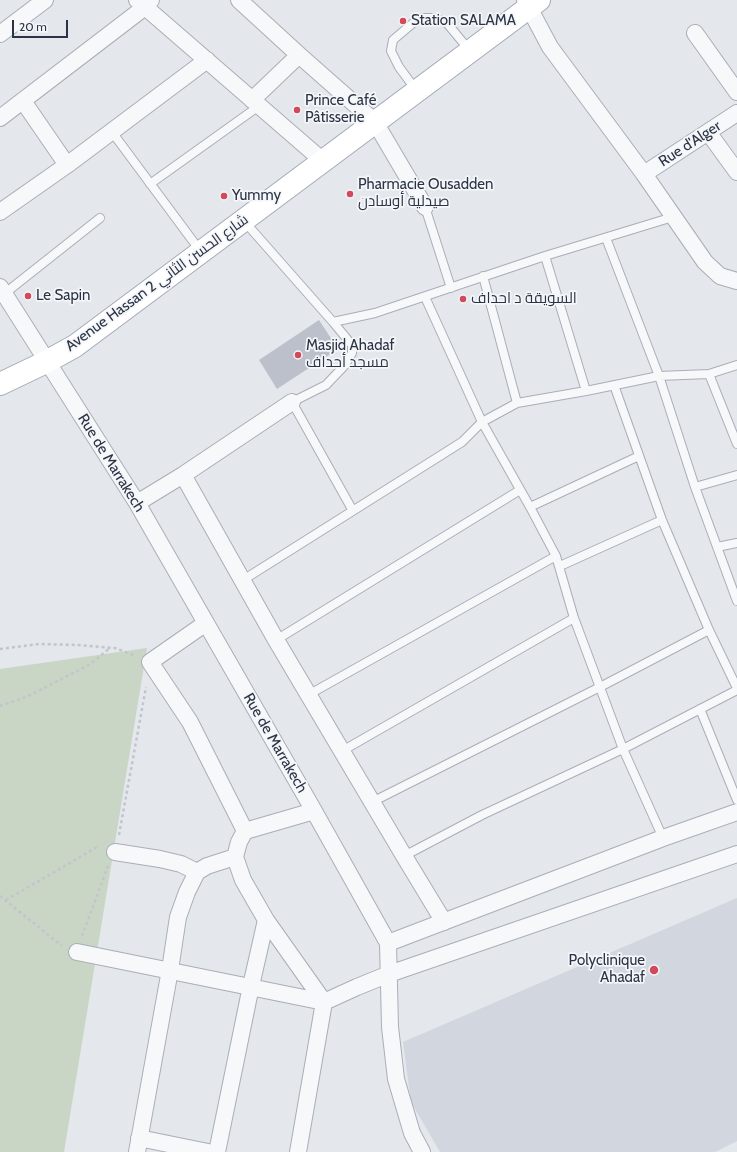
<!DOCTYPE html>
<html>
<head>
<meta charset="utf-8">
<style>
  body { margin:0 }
  #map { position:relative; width:737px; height:1152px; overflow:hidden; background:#e4e7ec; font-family:Cabin,sans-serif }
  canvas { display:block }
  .scale { position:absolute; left:12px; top:20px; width:56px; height:18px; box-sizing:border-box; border:2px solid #2b3445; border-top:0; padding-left:5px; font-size:12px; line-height:14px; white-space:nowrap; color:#2b3445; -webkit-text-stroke:3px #f4f6f9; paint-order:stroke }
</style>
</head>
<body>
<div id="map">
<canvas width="737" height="1152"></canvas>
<div class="scale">20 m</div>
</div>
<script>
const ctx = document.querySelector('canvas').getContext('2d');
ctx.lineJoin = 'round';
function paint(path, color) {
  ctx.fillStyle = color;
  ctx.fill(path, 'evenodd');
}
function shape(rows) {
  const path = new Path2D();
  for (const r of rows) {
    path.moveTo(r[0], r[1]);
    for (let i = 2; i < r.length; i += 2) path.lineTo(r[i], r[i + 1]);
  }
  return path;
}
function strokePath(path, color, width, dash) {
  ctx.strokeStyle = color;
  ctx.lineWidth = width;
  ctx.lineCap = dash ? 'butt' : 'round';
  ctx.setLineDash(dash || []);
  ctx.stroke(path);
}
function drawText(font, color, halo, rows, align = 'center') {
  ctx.font = font + ' Cabin,Cairo,sans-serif';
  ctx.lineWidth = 3.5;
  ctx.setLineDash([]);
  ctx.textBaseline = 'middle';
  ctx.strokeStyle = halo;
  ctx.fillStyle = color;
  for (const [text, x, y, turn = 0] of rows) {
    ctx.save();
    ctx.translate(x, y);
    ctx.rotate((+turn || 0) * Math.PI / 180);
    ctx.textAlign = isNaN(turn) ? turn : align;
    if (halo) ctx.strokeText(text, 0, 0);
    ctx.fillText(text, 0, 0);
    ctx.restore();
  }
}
paint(shape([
  [737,898,737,1141,715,1152,440,1152,411,1102,403,1042]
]), '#d2d6de');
paint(shape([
  [147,648,64,1152,0,1152,0,669]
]), '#c9d6c5');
paint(shape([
  [319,320,338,349,277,389,259,360]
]), '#bbc0ca');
const service = shape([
  [416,90,399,67,391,51,393,40,419,18,433,18,446,22,470,51],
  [112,132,201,252],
  [150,184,259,106],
  [425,207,451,288],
  [244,221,333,322,375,313,545,256,673,217],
  [606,238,659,376,695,487,737,601],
  [545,256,586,391],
  [483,276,517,403],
  [4,294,100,218],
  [425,297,482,422,530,507,556,556,574,618,623,749,663,838],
  [333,322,352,345,352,353,345,365,326,385,292,402,353,511],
  [709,374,737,444],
  [614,385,662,520,709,630,737,688],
  [695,487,737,475],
  [530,507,639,456],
  [717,547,737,543],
  [560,566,662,520],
  [243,580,462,442,482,422,517,403,586,391,659,376,709,374,737,365],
  [276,640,520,490],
  [308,695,556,556],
  [700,709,737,800],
  [342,751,574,618],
  [372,802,600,687,709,630],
  [404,856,482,815,623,749,737,690]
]);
const minor = shape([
  [137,0,323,161],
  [239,0,299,55],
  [525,0,550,47,644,174,705,262,720,276,737,281],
  [695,33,737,92],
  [0,34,45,0],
  [252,100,299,55,375,122,425,207],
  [23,101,67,165],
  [0,118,145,7,151,0],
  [708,132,737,172],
  [644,174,737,113],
  [0,212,67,165,207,60],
  [0,287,137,503,314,811,388,943,390,1027,396,1079,412,1133,422,1152],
  [183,475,276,640,404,856,444,922],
  [137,503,183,475,292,402],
  [206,623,150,662,190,722,245,831,239,842,235,857,243,880,266,920,324,1002],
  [245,831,314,811],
  [115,852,160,859,181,864,197,872],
  [388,943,663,838,737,812],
  [77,952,324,1002],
  [139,1138,208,1152],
  [137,1152,170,970,178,917,187,892,197,872,207,866,235,857],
  [217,1152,251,986,266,920],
  [298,1152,324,1002,357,987,389,974,737,854]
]);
const primary = shape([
  [0,384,46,362,75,346,539,0]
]);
strokePath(service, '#a9aeb7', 10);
strokePath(minor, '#a9aeb7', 18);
strokePath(primary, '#a3abb8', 24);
strokePath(shape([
  [0,649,39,644,78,645,115,648,136,656],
  [0,706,26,697,89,665,110,648],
  [119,835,146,687],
  [0,896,62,946],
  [6,900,99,846],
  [82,936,108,866]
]), '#c2c5cb', 2.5, [3, 3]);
strokePath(service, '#f7f8fa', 8);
strokePath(minor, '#f7f8fa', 16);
strokePath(primary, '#fff', 22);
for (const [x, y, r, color] of [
  [403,21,4,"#d1495b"],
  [297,110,4,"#d1495b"],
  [350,194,4,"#d1495b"],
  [224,196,4,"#d1495b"],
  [28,296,4,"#d1495b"],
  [463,299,4,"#d1495b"],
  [298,355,4,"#d1495b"],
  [654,970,5,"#d1495b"]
]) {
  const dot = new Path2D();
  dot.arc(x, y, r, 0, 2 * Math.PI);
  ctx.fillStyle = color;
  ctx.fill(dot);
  strokePath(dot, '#f4f6f9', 1.5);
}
drawText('15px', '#2b3445', '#f4f6f9', [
  ["Station SALAMA",411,21],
  ["Prince Café",305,101],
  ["Pâtisserie",305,118],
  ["Pharmacie Ousadden",358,185],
  ["صيدلية أوسادن",358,202],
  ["Yummy",232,196],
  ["Le Sapin",36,296],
  ["السويقة د احداف",471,299],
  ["Masjid Ahadaf",306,346],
  ["مسجد أحداف",306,363],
  ["Polyclinique",645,961,"right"],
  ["Ahadaf",645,978,"right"]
], 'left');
drawText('15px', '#2b3445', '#f4f6f9', [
  ["Rue d'Alger",690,144,-33],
  ["Avenue Hassan 2 شارع الحسن الثاني",157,283,-36],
  ["Rue de Marrakech",111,463,58],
  ["Rue de Marrakech",275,743,60]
]);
</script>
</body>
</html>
